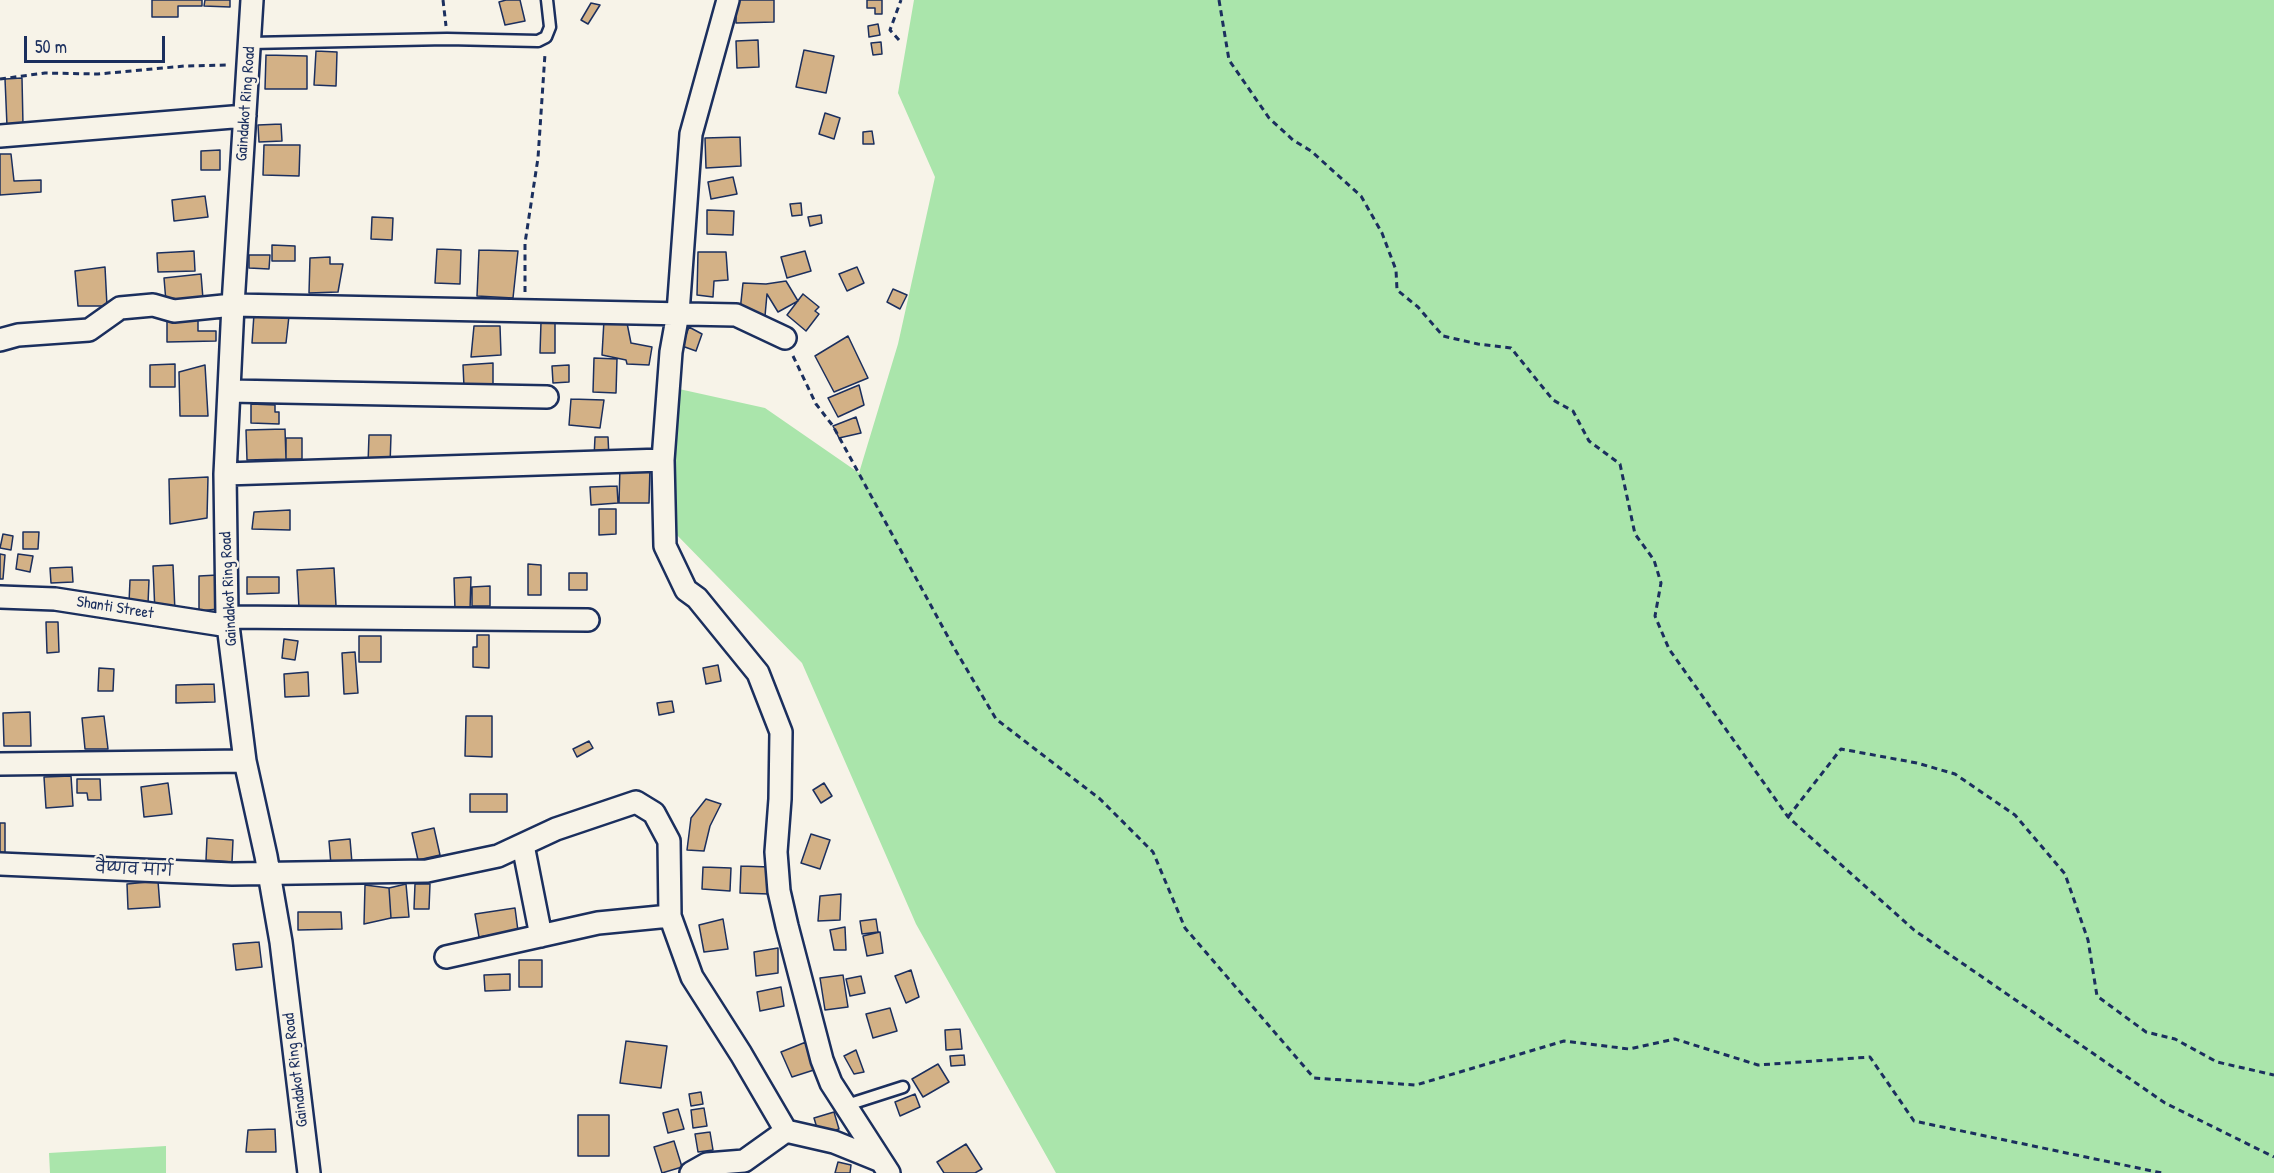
<!DOCTYPE html>
<html>
<head>
<meta charset="utf-8">
<style>
  body { margin:0 }
  #map { position:relative; width:2274px; height:1173px; overflow:hidden; background:#f7f3e8; font-family:"Patrick Hand",sans-serif }
  canvas { display:block }
  .scale { position:absolute; left:24px; top:36px; width:141px; height:27px; box-sizing:border-box; border:3px solid #1b2f5e; border-top:0; padding-left:8px; font-size:18px; line-height:21px; white-space:nowrap; color:#1b2f5e; -webkit-text-stroke:4px #f7f3e8; paint-order:stroke }
</style>
</head>
<body>
<div id="map">
<canvas width="2274" height="1173"></canvas>
<div class="scale">50 m</div>
</div>
<script>
const ctx = document.querySelector('canvas').getContext('2d');
ctx.lineJoin = 'round';
function paint(path, color) {
  ctx.fillStyle = color;
  ctx.fill(path, 'evenodd');
}
function shape(rows) {
  const path = new Path2D();
  for (const r of rows) {
    path.moveTo(r[0], r[1]);
    for (let i = 2; i < r.length; i += 2) path.lineTo(r[i], r[i + 1]);
  }
  return path;
}
function strokePath(path, color, width, dash) {
  ctx.strokeStyle = color;
  ctx.lineWidth = width;
  ctx.lineCap = dash ? 'butt' : 'round';
  ctx.setLineDash(dash || []);
  ctx.stroke(path);
}
function drawText(font, color, halo, rows, align = 'center') {
  ctx.font = font + ' "Patrick Hand","Playpen Sans Deva",sans-serif';
  ctx.lineWidth = 4.5;
  ctx.setLineDash([]);
  ctx.textBaseline = 'middle';
  ctx.strokeStyle = halo;
  ctx.fillStyle = color;
  for (const [text, x, y, turn = 0] of rows) {
    ctx.save();
    ctx.translate(x, y);
    ctx.rotate((+turn || 0) * Math.PI / 180);
    ctx.textAlign = isNaN(turn) ? turn : align;
    if (halo) ctx.strokeText(text, 0, 0);
    ctx.fillText(text, 0, 0);
    ctx.restore();
  }
}
paint(shape([
  [914,0,2274,0,2274,1173,1056,1173,916,924,802,663,673,531,670,387,765,408,859,473,898,344,935,177,898,93],
  [166,1146,166,1173,50,1173,49,1153]
]), '#aae5ab');
const building = shape([
  [152,0,202,0,202,6,178,6,178,17,152,17,152,0],
  [205,0,230,0,230,7,204,6,205,0],
  [506,0,520,0,525,21,505,25,499,2,506,0],
  [736,0,774,0,774,22,736,23,736,0],
  [867,0,882,0,882,14,875,14,875,8,867,8,867,0],
  [591,3,600,5,588,24,581,20,591,3],
  [878,24,880,35,869,37,868,26,878,24],
  [758,40,759,67,737,68,736,41,758,40],
  [881,42,882,54,873,55,871,43,881,42],
  [804,50,834,56,826,93,796,87,804,50],
  [316,51,337,52,336,86,314,85,316,51],
  [266,55,307,56,307,89,265,89,266,55],
  [22,78,23,125,7,126,5,79,22,78],
  [825,113,840,118,834,139,819,134,825,113],
  [281,124,282,141,259,142,258,125,281,124],
  [872,131,874,144,863,144,863,132,872,131],
  [740,137,741,166,706,168,705,138,740,137],
  [264,145,300,145,299,176,263,175,264,145],
  [220,150,220,170,201,170,201,151,220,150],
  [0,154,11,154,14,181,41,180,41,192,0,195,0,154],
  [733,177,737,194,711,199,708,182,733,177],
  [205,196,208,217,174,221,172,200,205,196],
  [801,203,802,215,792,216,790,204,801,203],
  [707,210,734,211,733,235,707,234,707,210],
  [821,215,822,223,810,226,808,217,821,215],
  [372,217,393,218,392,240,371,239,372,217],
  [272,245,295,246,295,261,272,261,272,245],
  [437,249,461,250,460,284,435,283,437,249],
  [479,250,518,251,513,298,477,296,479,250],
  [194,251,195,271,158,272,157,253,194,251],
  [805,251,811,271,787,278,781,257,805,251],
  [698,252,726,252,728,280,714,281,713,297,697,295,698,252],
  [249,255,270,255,269,269,249,268,249,255],
  [330,257,330,264,343,264,338,292,309,293,310,258,330,257],
  [105,267,107,306,78,306,75,271,105,267],
  [857,267,864,283,847,291,839,274,857,267],
  [201,274,203,299,166,302,164,278,201,274],
  [786,281,798,301,778,312,767,294,765,316,740,311,743,283,766,284,786,281],
  [893,289,907,295,900,309,887,302,893,289],
  [803,294,819,307,815,311,819,314,806,331,787,315,803,294],
  [254,314,289,316,286,343,252,343,254,314],
  [167,316,198,316,198,331,216,331,216,341,167,342,167,316],
  [604,320,627,323,631,343,652,347,649,365,627,364,626,360,602,355,604,320],
  [541,322,555,322,555,353,540,353,541,322],
  [474,326,500,326,501,355,471,357,474,326],
  [689,327,702,334,696,351,682,346,689,327],
  [848,336,868,378,834,392,815,356,848,336],
  [594,358,617,359,616,393,593,392,594,358],
  [493,363,493,387,464,387,463,365,493,363],
  [175,364,175,387,150,387,150,365,175,364],
  [205,365,208,416,180,416,179,372,205,365],
  [569,365,569,382,553,383,552,366,569,365],
  [859,385,864,405,838,417,828,398,859,385],
  [571,399,604,400,600,428,569,425,571,399],
  [251,404,275,405,275,412,279,412,279,424,251,423,251,404],
  [856,417,861,433,839,438,833,426,856,417],
  [285,429,286,459,247,460,246,430,285,429],
  [369,435,391,435,390,465,368,464,369,435],
  [595,437,608,437,609,458,594,458,595,437],
  [286,438,302,438,302,459,286,459,286,438],
  [620,466,650,467,649,503,619,503,620,466],
  [208,477,207,518,170,524,169,479,208,477],
  [617,486,618,503,591,505,590,487,617,486],
  [599,509,616,509,616,534,599,535,599,509],
  [290,510,290,530,252,529,254,512,290,510],
  [23,532,39,532,38,549,23,549,23,532],
  [3,534,13,536,11,550,0,548,3,534],
  [0,554,5,555,3,579,0,579,0,554],
  [18,554,33,556,30,572,16,569,18,554],
  [528,564,541,565,541,595,528,595,528,564],
  [173,565,175,612,155,613,153,566,173,565],
  [72,567,73,582,51,583,50,568,72,567],
  [334,568,336,606,299,608,297,570,334,568],
  [569,573,587,573,587,590,569,590,569,573],
  [218,575,218,609,199,611,199,576,218,575],
  [247,577,279,577,279,593,247,594,247,577],
  [471,577,470,610,455,610,454,578,471,577],
  [130,580,149,580,148,604,129,603,130,580],
  [490,586,490,606,472,606,472,587,490,586],
  [46,622,58,622,59,652,47,653,46,622],
  [477,635,489,635,489,668,473,667,473,647,477,647,477,635],
  [359,636,381,636,381,662,359,662,359,636],
  [284,639,298,641,295,660,282,658,284,639],
  [355,652,358,693,344,694,342,653,355,652],
  [718,665,721,681,706,684,703,668,718,665],
  [99,668,114,669,113,691,98,691,99,668],
  [308,672,309,696,285,697,284,674,308,672],
  [214,684,215,702,176,703,176,685,214,684],
  [672,701,674,712,659,715,657,703,672,701],
  [30,712,31,746,4,746,3,713,30,712],
  [104,716,108,749,85,749,82,718,104,716],
  [466,716,492,716,492,757,465,756,466,716],
  [589,741,593,748,577,757,573,749,589,741],
  [71,776,73,806,46,808,44,777,71,776],
  [77,779,100,779,101,800,88,800,87,793,77,793,77,779],
  [168,783,172,814,144,817,141,787,168,783],
  [824,783,832,796,821,803,813,790,824,783],
  [470,794,507,794,507,812,470,812,470,794],
  [706,799,721,804,710,826,704,851,687,850,691,818,706,799],
  [0,823,5,823,5,860,0,859,0,823],
  [434,828,440,855,418,860,412,833,434,828],
  [811,834,830,840,820,869,801,863,811,834],
  [207,838,233,840,232,862,206,860,207,838],
  [350,839,352,863,331,865,329,841,350,839],
  [741,866,770,867,769,894,740,893,741,866],
  [703,867,731,868,730,891,702,889,703,867],
  [158,881,160,907,128,909,127,884,158,881],
  [406,884,409,917,391,918,389,888,406,884],
  [415,884,430,884,429,909,414,909,415,884],
  [365,885,389,888,391,918,364,924,365,885],
  [841,894,840,920,818,921,820,896,841,894],
  [515,908,518,931,479,937,475,914,515,908],
  [298,912,341,912,342,929,298,930,298,912],
  [723,919,728,949,704,952,699,925,723,919],
  [876,919,878,932,862,934,860,921,876,919],
  [845,927,846,950,834,950,830,930,845,927],
  [880,932,883,953,867,956,863,936,880,932],
  [259,942,262,967,236,970,233,944,259,942],
  [778,948,778,973,756,976,754,952,778,948],
  [519,960,542,960,542,987,519,987,519,960],
  [911,970,919,997,906,1003,895,976,911,970],
  [510,974,510,990,485,991,484,975,510,974],
  [843,975,848,1007,825,1010,820,978,843,975],
  [861,976,865,993,850,996,846,979,861,976],
  [781,987,784,1006,760,1011,757,992,781,987],
  [890,1008,897,1031,873,1038,866,1014,890,1008],
  [960,1029,962,1049,946,1050,945,1030,960,1029],
  [626,1041,667,1046,661,1088,620,1083,626,1041],
  [806,1042,817,1069,792,1077,781,1052,806,1042],
  [856,1050,864,1072,854,1074,844,1056,856,1050],
  [964,1055,965,1065,951,1066,950,1056,964,1055],
  [938,1064,949,1082,923,1097,912,1079,938,1064],
  [701,1092,703,1104,691,1106,689,1094,701,1092],
  [915,1094,920,1107,900,1116,895,1102,915,1094],
  [704,1108,707,1126,693,1128,691,1110,704,1108],
  [678,1109,684,1129,668,1133,663,1113,678,1109],
  [834,1112,839,1129,819,1135,814,1118,834,1112],
  [578,1115,609,1115,609,1156,578,1156,578,1115],
  [275,1129,276,1152,246,1152,248,1130,275,1129],
  [710,1132,713,1150,698,1152,695,1134,710,1132],
  [674,1141,682,1167,662,1173,654,1147,674,1141],
  [966,1144,982,1169,975,1173,944,1173,937,1162,966,1144],
  [838,1162,851,1165,850,1173,835,1173,838,1162]
]);
paint(building, '#d3b186');
strokePath(building, '#1b2f5e', 1.5);
const lane = shape([
  [250,43,447,39,538,41,546,37,550,27,547,0],
  [847,1105,903,1087]
]);
const street = shape([
  [252,0,233,305,225,474,227,617,245,761,266,856,281,942,309,1173],
  [728,0,691,134,678,313,671,352,663,460,665,546,686,590,697,598,758,673,781,732,780,799,776,852,779,891,787,926,822,1060,831,1083,889,1173],
  [0,136,245,116],
  [0,340,18,335,89,330,120,308,153,305,174,311,233,305,736,315,785,338],
  [229,391,547,397],
  [225,474,663,460],
  [0,597,55,599,229,626],
  [227,617,588,620],
  [0,764,245,761],
  [523,845,541,936],
  [0,864,232,874,427,871,498,856,556,829,636,802,654,813,669,841,670,916,692,977,741,1054,786,1131,834,1142,881,1161],
  [446,957,598,923,670,916],
  [691,1173,707,1164,744,1161,786,1131]
]);
strokePath(lane, '#1b2f5e', 15);
strokePath(street, '#1b2f5e', 26);
strokePath(shape([
  [443,0,446,26],
  [1219,0,1229,60,1269,118,1293,140,1311,151,1361,196,1382,233,1396,270,1397,290,1418,307,1443,336,1478,344,1511,348,1553,400,1573,411,1589,441,1620,464,1635,534,1654,560,1661,583,1655,616,1669,649,1788,817,1914,930,2165,1103,2274,1157],
  [899,40,890,30,901,0],
  [0,79,45,73,98,74,185,66,228,65],
  [525,292,525,243,538,158,545,54],
  [793,356,816,404,833,426,953,646,996,719,1100,799,1153,852,1185,928,1314,1078,1416,1085,1564,1041,1629,1049,1675,1039,1758,1065,1870,1057,1914,1121,2162,1173],
  [1788,817,1841,749,1917,763,1955,774,2015,815,2065,874,2088,940,2097,996,2146,1032,2175,1039,2217,1062,2274,1075]
]), '#1b2f5e', 3, [6, 4.5]);
strokePath(lane, '#f7f3e8', 10);
strokePath(street, '#f7f3e8', 21);
drawText('16px', '#1b2f5e', '#f7f3e8', [
  ["Gaindakot Ring Road",246,104,-86],
  ["Gaindakot Ring Road",229,589,-93],
  ["Shanti Street",115,608,9],
  ["वैष्णव मार्ग",134,870,2],
  ["Gaindakot Ring Road",296,1070,-97]
]);
</script>
</body>
</html>
